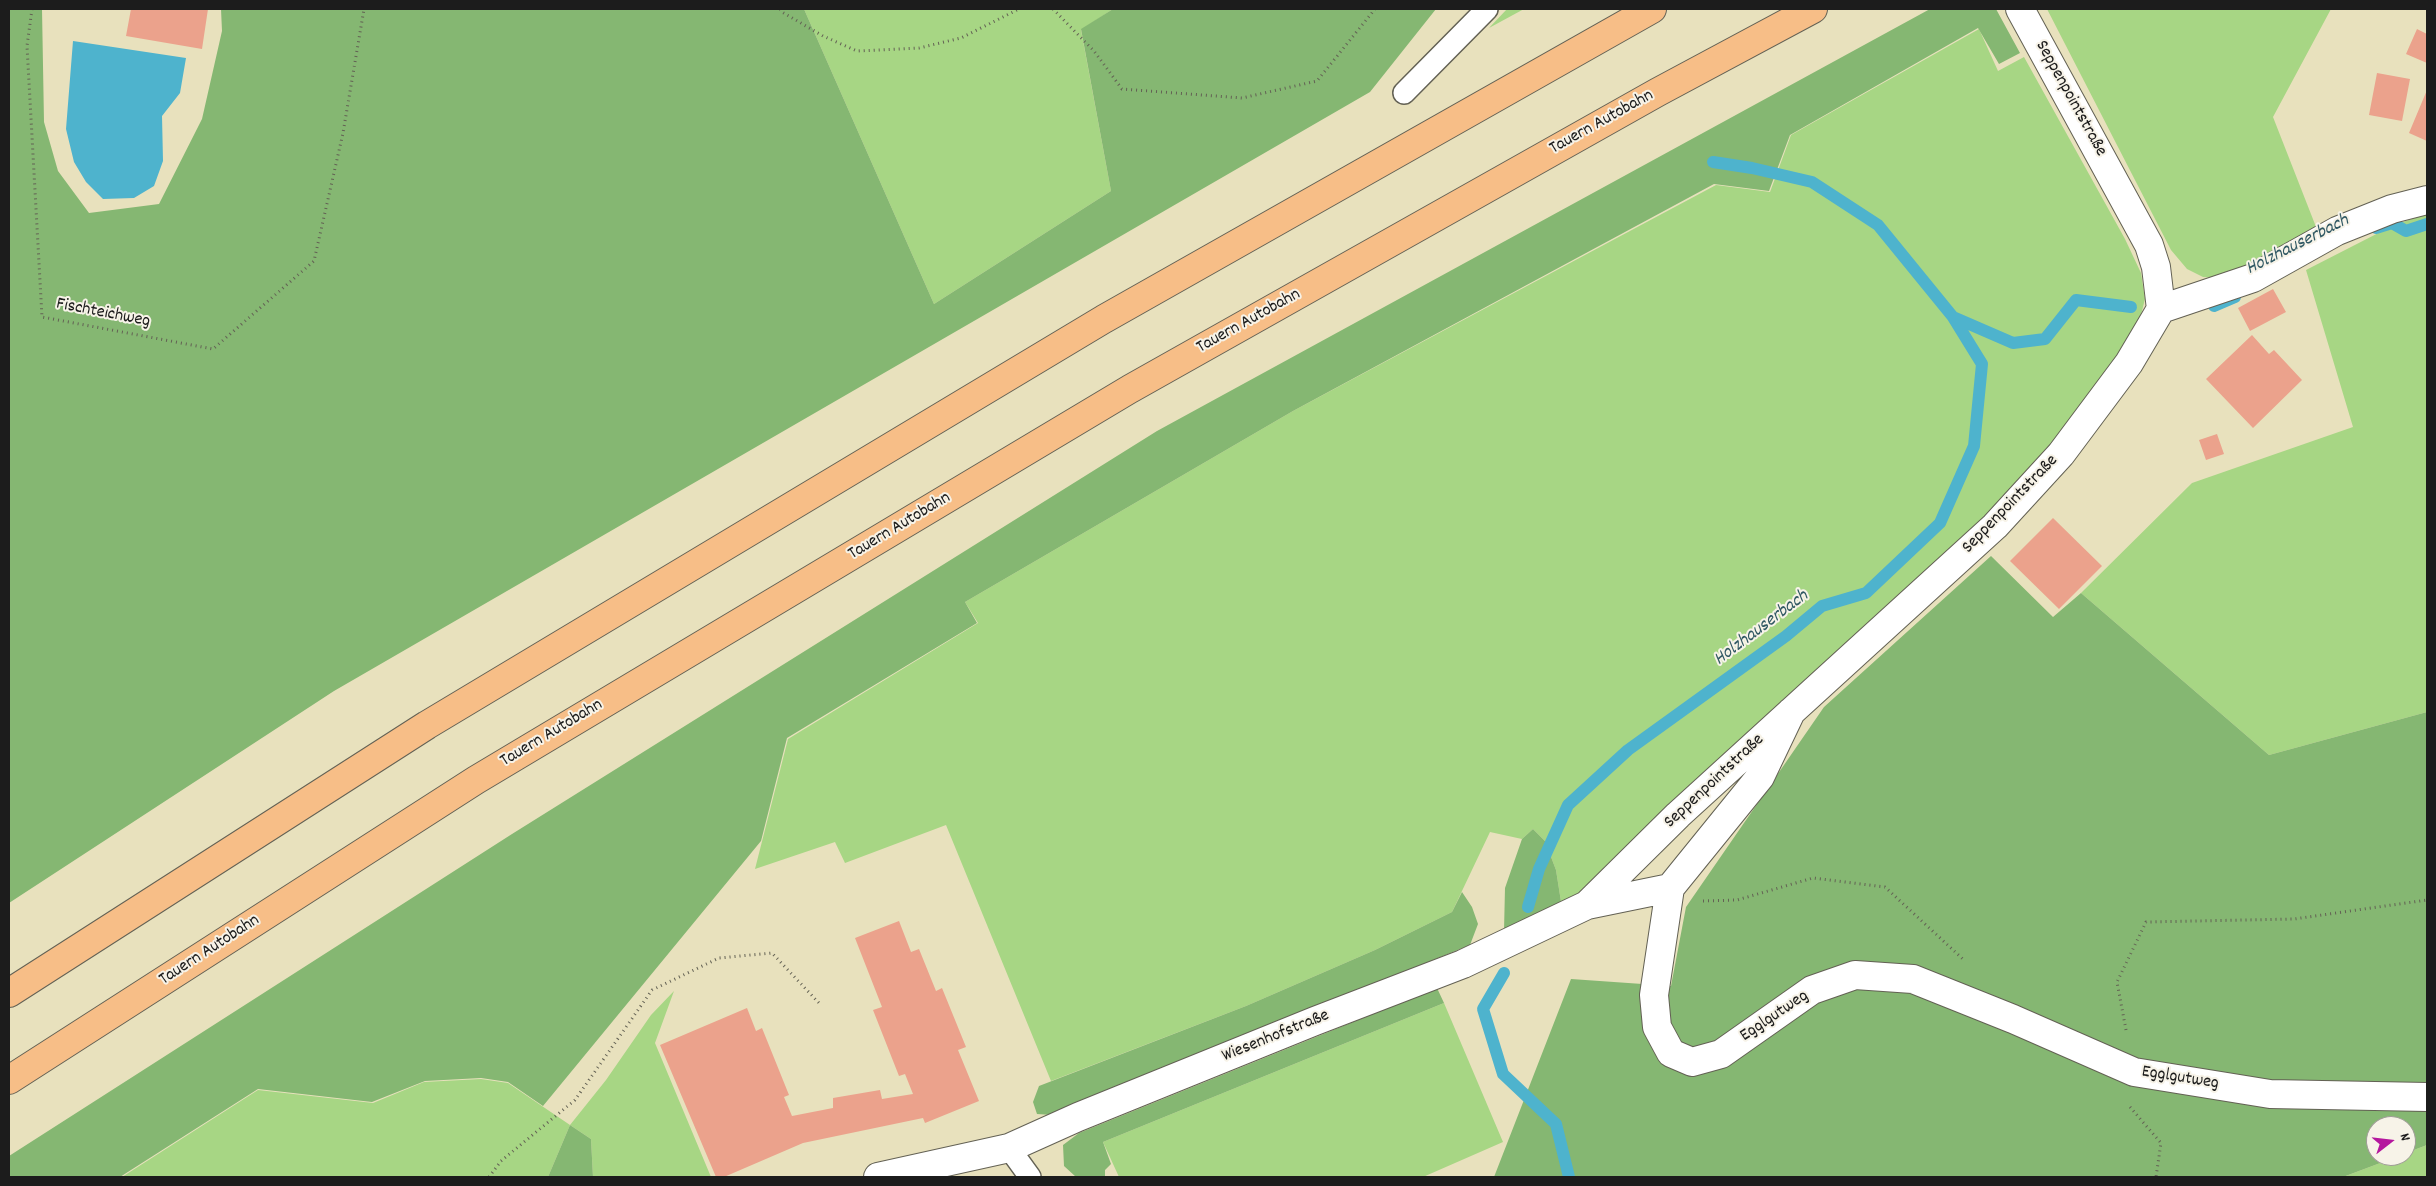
<!DOCTYPE html>
<html>
<head>
<meta charset="utf-8">
<style>
  body { margin:0 }
  #map { position:relative; width:2436px; height:1186px; overflow:hidden; background:#e8e1bd; font-family:Dekko,sans-serif }
  canvas { display:block }
  .frame { position:absolute; inset:0; border:10px solid #1c1c1c; pointer-events:none }
  .north { position:absolute; left:2366px; top:1116px; width:50px; height:50px; box-sizing:border-box; background:#f7f3e8; border:1px solid #9f9d96; border-radius:50%; rotate:74deg; font-size:14px; font-weight:700; line-height:20px; text-align:center; color:#1c1c1c }
  .north::after { content:''; display:block; margin:auto; width:18px; height:22px; background:#b5179e; clip-path:polygon(50% 0,100% 100%,50% 72%,0 100%) }
</style>
</head>
<body>
<div id="map">
<canvas width="2436" height="1186"></canvas>
<div class="frame"></div>
<div class="north">N</div>
</div>
<script>
const ctx = document.querySelector('canvas').getContext('2d');
ctx.lineJoin = 'round';
function paint(path, color) {
  ctx.fillStyle = color;
  ctx.fill(path, 'evenodd');
}
function shape(rows) {
  const path = new Path2D();
  for (const r of rows) {
    path.moveTo(r[0], r[1]);
    for (let i = 2; i < r.length; i += 2) path.lineTo(r[i], r[i + 1]);
  }
  return path;
}
function strokePath(path, color, width, dash) {
  ctx.strokeStyle = color;
  ctx.lineWidth = width;
  ctx.lineCap = dash ? 'butt' : 'round';
  ctx.setLineDash(dash || []);
  ctx.stroke(path);
}
function drawText(font, color, halo, rows, align = 'center') {
  ctx.font = font + ' Dekko,sans-serif';
  ctx.lineWidth = 4;
  ctx.setLineDash([]);
  ctx.textBaseline = 'middle';
  ctx.strokeStyle = halo;
  ctx.fillStyle = color;
  for (const [text, x, y, turn = 0] of rows) {
    ctx.save();
    ctx.translate(x, y);
    ctx.rotate((+turn || 0) * Math.PI / 180);
    ctx.textAlign = isNaN(turn) ? turn : align;
    if (halo) ctx.strokeText(text, 0, 0);
    ctx.fillText(text, 0, 0);
    ctx.restore();
  }
}
paint(shape([
  [804,9,1113,9,1081,30,1111,191,934,304],
  [1507,9,1524,9,1489,28],
  [2047,9,2331,9,2273,117,2318,232,2254,266,2221,278,2203,277,2187,269,2171,250],
  [1979,29,1998,71,2024,57,2125,239,2141,273,2145,299,2139,323,2128,346,2041,463,1937,568,1562,908,1556,870,1545,841,1533,829,1522,839,1490,832,1452,912,1375,950,1246,1006,1051,1081,946,825,845,863,835,842,755,869,788,739,978,623,965,602,1293,411,1716,185,1770,192,1791,135],
  [2427,214,2427,712,2269,755,2081,593,2192,483,2353,427,2306,270,2394,225],
  [674,991,655,1043,711,1177,593,1177,591,1139,570,1125,548,1177,122,1177,258,1090,373,1103,424,1082,481,1079,508,1083,570,1125,606,1080,651,1015],
  [1444,1003,1503,1142,1423,1177,1119,1177,1103,1142],
  [2427,1145,2427,1177,2343,1177,2399,1156,2406,1156,2406,1153]
]), '#a7d684');
paint(shape([
  [9,9,42,9,44,122,58,171,89,213,159,204,202,119,222,31,221,9,804,9,934,304,1111,191,1081,29,1113,9,1436,9,1370,92,334,691,9,903],
  [1930,9,1996,9,2020,53,1999,64,1978,28,1790,135,1769,191,1714,184,1293,411,965,602,977,623,787,738,761,841,543,1106,508,1082,481,1078,425,1081,372,1102,258,1089,120,1177,9,1177,9,1156,512,834,1157,431],
  [1991,556,2053,617,2081,593,2269,755,2427,712,2427,1145,2406,1153,2406,1126,2376,1126,2376,1156,2399,1156,2343,1177,1494,1177,1571,979,1671,986,1686,907,1824,707],
  [1533,829,1545,841,1556,870,1562,908,1504,931,1505,888,1522,839],
  [1462,892,1472,907,1478,924,1470,945,1052,1115,1037,1114,1033,1102,1039,1086,1246,1006,1375,950,1452,912],
  [1437,988,1444,1003,1103,1142,1111,1164,1105,1170,1105,1177,1076,1177,1064,1166,1063,1145,1079,1133],
  [570,1125,591,1139,593,1177,548,1177]
]), '#85b772');
paint(shape([
  [73,41,186,58,180,93,162,116,163,161,154,186,134,198,103,199,86,182,74,162,66,129]
]), '#4eb3cd');
strokePath(shape([
  [2376,228,2392,223,2406,231,2427,224],
  [2214,306,2235,297],
  [1953,317,2013,343,2045,339,2076,300,2131,307],
  [1528,907,1539,869,1568,805,1628,750,1786,636,1822,606,1866,593,1940,523,1974,446,1982,364,1953,317,1878,225,1812,182,1752,168,1713,162],
  [1504,973,1483,1009,1503,1074,1556,1124,1569,1177]
]), '#4eb3cd', 12);
paint(shape([
  [131,9,208,9,202,49,126,36],
  [2417,29,2427,34,2427,63,2406,54],
  [2377,73,2410,79,2402,121,2369,115],
  [2427,90,2427,141,2409,133],
  [2273,289,2286,312,2250,331,2238,308],
  [2252,335,2269,354,2274,350,2302,380,2253,428,2206,379],
  [2217,434,2224,454,2206,460,2199,440],
  [2053,518,2102,566,2059,609,2010,561],
  [899,921,911,952,919,949,936,991,942,988,966,1047,958,1050,979,1101,925,1123,923,1118,803,1143,724,1177,716,1177,660,1045,747,1008,756,1031,762,1028,789,1095,784,1097,792,1116,833,1108,833,1098,880,1090,882,1099,913,1094,905,1074,899,1076,873,1010,882,1007,855,938]
]), '#eba28c');
const lane = shape([
  [1404,93,1487,9],
  [1009,1148,1030,1177]
]);
const street = shape([
  [2161,309,2253,278,2337,231,2392,209,2427,200],
  [1791,712,1760,777,1670,888,1654,995,1657,1027,1671,1053,1692,1062,1721,1054,1812,990,1855,975,1913,979,2013,1019,2134,1072,2270,1094,2427,1097],
  [1587,905,1678,815,1995,526,2061,454,2129,363,2161,309,2156,267,2149,245,2020,9],
  [878,1177,1009,1148,1078,1117,1315,1021,1463,964,1587,905,1670,888]
]);
const highway = shape([
  [9,993,427,725,1104,319,1652,9],
  [9,1080,476,780,1130,389,1658,92,1813,9]
]);
strokePath(lane, '#636154', 24);
strokePath(street, '#636154', 30);
strokePath(highway, '#636154', 30);
strokePath(shape([
  [32,9,27,46,42,317,213,349,314,261,343,133,364,9],
  [780,9,782,12,823,36,857,51,919,48,961,38,1019,9],
  [1053,9,1094,51,1122,89,1242,98,1317,81,1375,9],
  [1703,901,1737,900,1813,878,1885,887,1965,961],
  [2126,1030,2117,982,2146,922,2294,919,2427,900],
  [2130,1107,2161,1143,2156,1177],
  [489,1177,501,1161,575,1100,652,990,719,958,772,953,819,1003]
]), '#636154', 3, [1, 4]);
strokePath(lane, '#fff', 21);
strokePath(street, '#fff', 28);
strokePath(highway, '#f7be87', 28);
drawText('18px', '#1c1c1c', '#f7f3e8', [
  ["Seppenpointstraße",2070,99,61],
  ["Tauern Autobahn",1602,123,-29],
  ["Fischteichweg",103,314,11],
  ["Tauern Autobahn",1249,322,-29],
  ["Seppenpointstraße",2011,505,-46],
  ["Tauern Autobahn",900,527,-31],
  ["Tauern Autobahn",552,734,-31],
  ["Seppenpointstraße",1715,782,-43],
  ["Tauern Autobahn",210,951,-33],
  ["Egglgutweg",1775,1017,-34],
  ["Wiesenhofstraße",1276,1037,-22],
  ["Egglgutweg",2180,1079,9]
]);
drawText('italic 19px', '#305863', '#f7f3e8', [
  ["Holzhauserbach",2298,246,-27],
  ["Holzhauserbach",1762,629,-37]
]);
</script>
</body>
</html>
